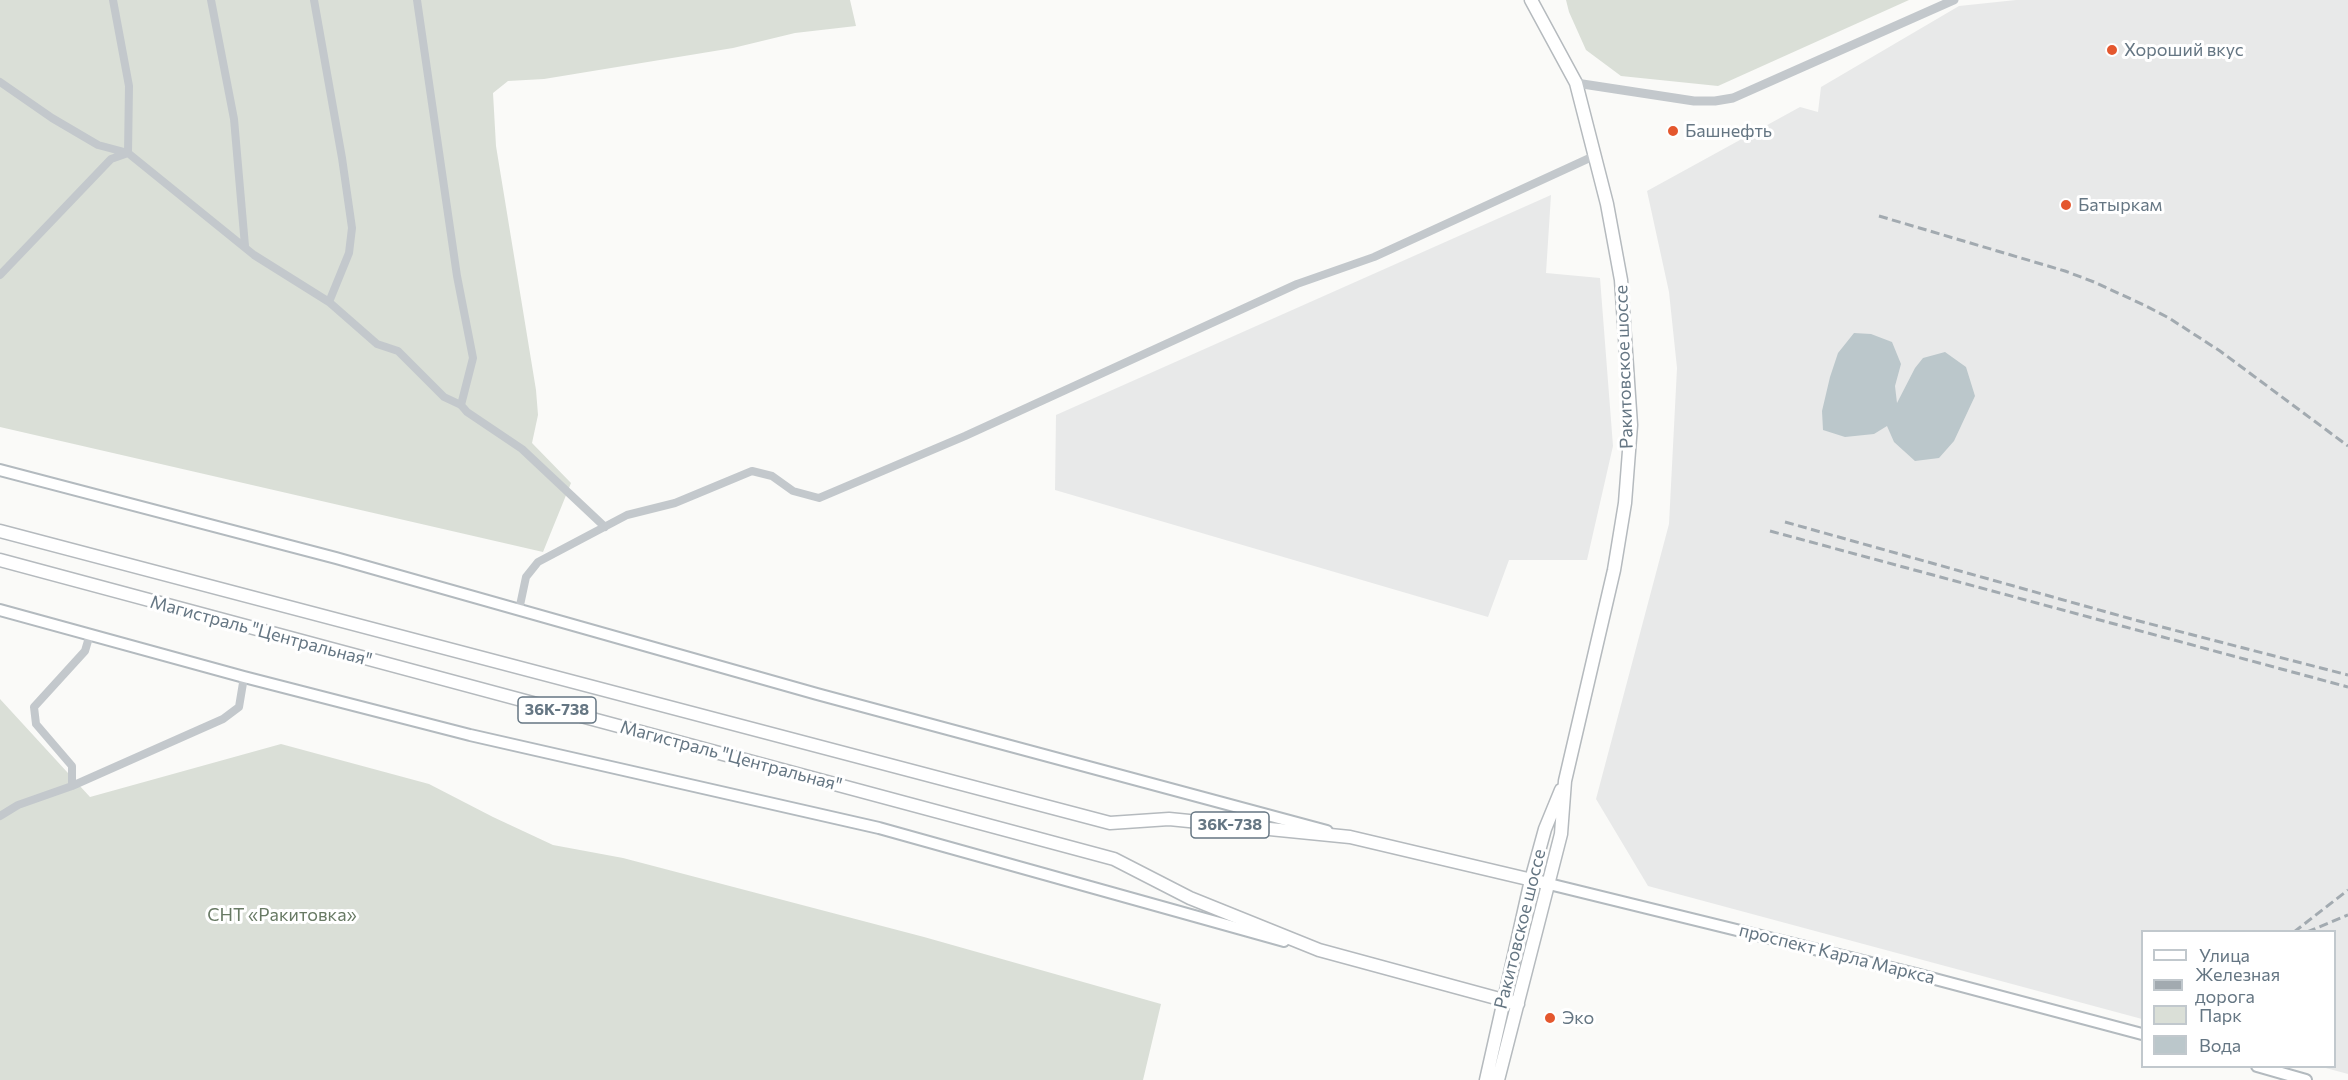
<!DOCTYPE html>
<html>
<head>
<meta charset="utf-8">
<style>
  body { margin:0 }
  #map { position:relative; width:2348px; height:1080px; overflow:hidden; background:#fafaf8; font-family:Commissioner,sans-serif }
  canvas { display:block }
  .legend { position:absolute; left:2141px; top:930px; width:195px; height:138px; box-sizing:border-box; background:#fff; border:2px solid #c1c8cd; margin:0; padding:8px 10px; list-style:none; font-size:18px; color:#657683 }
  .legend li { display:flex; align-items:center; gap:12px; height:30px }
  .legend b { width:30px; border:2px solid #c1c8cd }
</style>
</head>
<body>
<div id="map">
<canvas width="2348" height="1080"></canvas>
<ul class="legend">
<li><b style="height:8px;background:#fff"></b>Улица</li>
<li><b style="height:8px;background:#a2aab0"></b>Железная дорога</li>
<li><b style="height:16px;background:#dadfd7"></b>Парк</li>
<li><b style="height:16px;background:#bbc7cb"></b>Вода</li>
</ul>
</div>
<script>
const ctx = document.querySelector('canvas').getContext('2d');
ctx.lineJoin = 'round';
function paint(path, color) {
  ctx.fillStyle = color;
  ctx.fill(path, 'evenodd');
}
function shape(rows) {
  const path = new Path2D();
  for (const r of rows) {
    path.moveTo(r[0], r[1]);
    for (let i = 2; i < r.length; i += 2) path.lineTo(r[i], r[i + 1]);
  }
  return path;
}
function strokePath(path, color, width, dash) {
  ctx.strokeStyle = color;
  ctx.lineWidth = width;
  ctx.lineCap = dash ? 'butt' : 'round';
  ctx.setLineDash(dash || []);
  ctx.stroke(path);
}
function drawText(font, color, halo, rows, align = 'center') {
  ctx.font = font + ' Commissioner,sans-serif';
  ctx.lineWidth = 6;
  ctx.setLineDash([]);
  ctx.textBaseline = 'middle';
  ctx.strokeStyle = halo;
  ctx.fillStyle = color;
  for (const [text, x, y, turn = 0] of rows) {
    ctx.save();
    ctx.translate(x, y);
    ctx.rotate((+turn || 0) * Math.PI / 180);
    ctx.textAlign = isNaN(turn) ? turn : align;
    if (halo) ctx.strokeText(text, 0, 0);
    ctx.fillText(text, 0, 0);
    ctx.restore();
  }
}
paint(shape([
  [2016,0,2348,0,2348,1074,2322,1067,2334,1066,2334,932,2142,932,2142,1019,1648,886,1596,799,1669,524,1677,368,1669,292,1647,191,1800,107,1818,112,1821,87,1959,6],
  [1551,195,1546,273,1600,278,1613,446,1587,560,1509,560,1488,617,1055,490,1056,415]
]), '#e8e9e9');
paint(shape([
  [0,0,850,0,856,26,795,33,733,48,544,79,508,81,493,93,496,146,536,390,538,415,532,443,571,483,543,552,0,427],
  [1566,0,1909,0,1718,86,1621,76,1586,50,1569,12],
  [0,699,90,797,281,744,429,784,493,817,553,845,623,858,924,937,1161,1004,1143,1080,0,1080]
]), '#dadfd7');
paint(shape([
  [1854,333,1871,334,1892,342,1901,364,1895,386,1897,403,1915,368,1923,358,1945,352,1966,367,1975,396,1954,441,1939,458,1915,461,1894,442,1887,426,1874,434,1845,437,1823,430,1822,411,1830,377,1838,353]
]), '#bbc7cb');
const secondary = shape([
  [0,470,336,558,817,694,1327,831],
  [0,610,244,677,470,735,879,828,1284,941],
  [1549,884,1916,974,2142,1034],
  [2257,1066,2306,1080]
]);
const primary = shape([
  [0,531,1110,823,1169,819,1350,837,1549,884],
  [0,560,1114,859,1190,898,1319,950,1518,1004],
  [1486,1080,1531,880,1545,829,1561,790],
  [1498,1080,1561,834,1565,781,1614,570,1625,503,1631,425,1621,280,1607,204,1576,83,1531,0]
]);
strokePath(secondary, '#b3babf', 14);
strokePath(primary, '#b5babe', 15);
strokePath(shape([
  [211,0,234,119,245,246],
  [314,0,342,158,352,228,349,253,329,302],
  [417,0,457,276,473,358,461,405],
  [0,82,52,118,98,145,128,153,254,255,329,302,377,344,398,351,444,397,461,405,467,412,522,449,605,527],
  [0,275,111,159,128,153,129,86,113,0],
  [519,610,526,577,538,562,627,515,675,503,752,471,772,476,793,491,819,498,965,436,1297,284,1374,257,1594,156],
  [72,786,72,766,36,724,34,707,85,651,90,634],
  [0,816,18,805,72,786,223,719,239,707,244,677]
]), '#c3c8cc', 8);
strokePath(shape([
  [1576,83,1694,101,1715,101,1733,98,1954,0]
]), '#c3c8cc', 9);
strokePath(secondary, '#fff', 10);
strokePath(primary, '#fff', 12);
strokePath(shape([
  [1879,216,2065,271,2094,282,2144,305,2169,318,2220,351,2348,446],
  [1785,522,2135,620,2348,675],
  [1770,531,2348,687],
  [2294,932,2348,890],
  [2307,932,2348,915]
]), '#a2aab0', 3, [9, 4.5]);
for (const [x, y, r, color] of [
  [2112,50,6,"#e4572e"],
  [1673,131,6,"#e4572e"],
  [2066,205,6,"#e4572e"],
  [1550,1018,6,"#e4572e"]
]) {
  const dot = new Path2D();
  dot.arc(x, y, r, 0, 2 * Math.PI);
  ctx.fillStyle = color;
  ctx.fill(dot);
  strokePath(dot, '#fff', 2);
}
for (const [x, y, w] of [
  [557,710,78],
  [1230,825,78]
]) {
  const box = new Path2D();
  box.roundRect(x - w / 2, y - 13, w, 26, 4.5);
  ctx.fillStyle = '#fff';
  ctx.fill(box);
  strokePath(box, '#657683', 1.5);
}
drawText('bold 16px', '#657683', null, [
  ["36К-738",557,710],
  ["36К-738",1230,825]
]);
drawText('18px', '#657683', '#fff', [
  ["Хороший вкус",2124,50],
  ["Башнефть",1685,131],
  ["Батыркам",2078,205],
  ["Эко",1562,1018]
], 'left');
drawText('18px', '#657683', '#fff', [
  ["Ракитовское шоссе",1624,367,-92],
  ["Магистраль \"Центральная\"",261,631,15],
  ["Магистраль \"Центральная\"",731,756,15],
  ["Ракитовское шоссе",1520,929,-76],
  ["проспект Карла Маркса",1837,954,14]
]);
drawText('18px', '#687a64', '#fff', [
  ["СНТ «Ракитовка»",282,915]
]);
</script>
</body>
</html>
